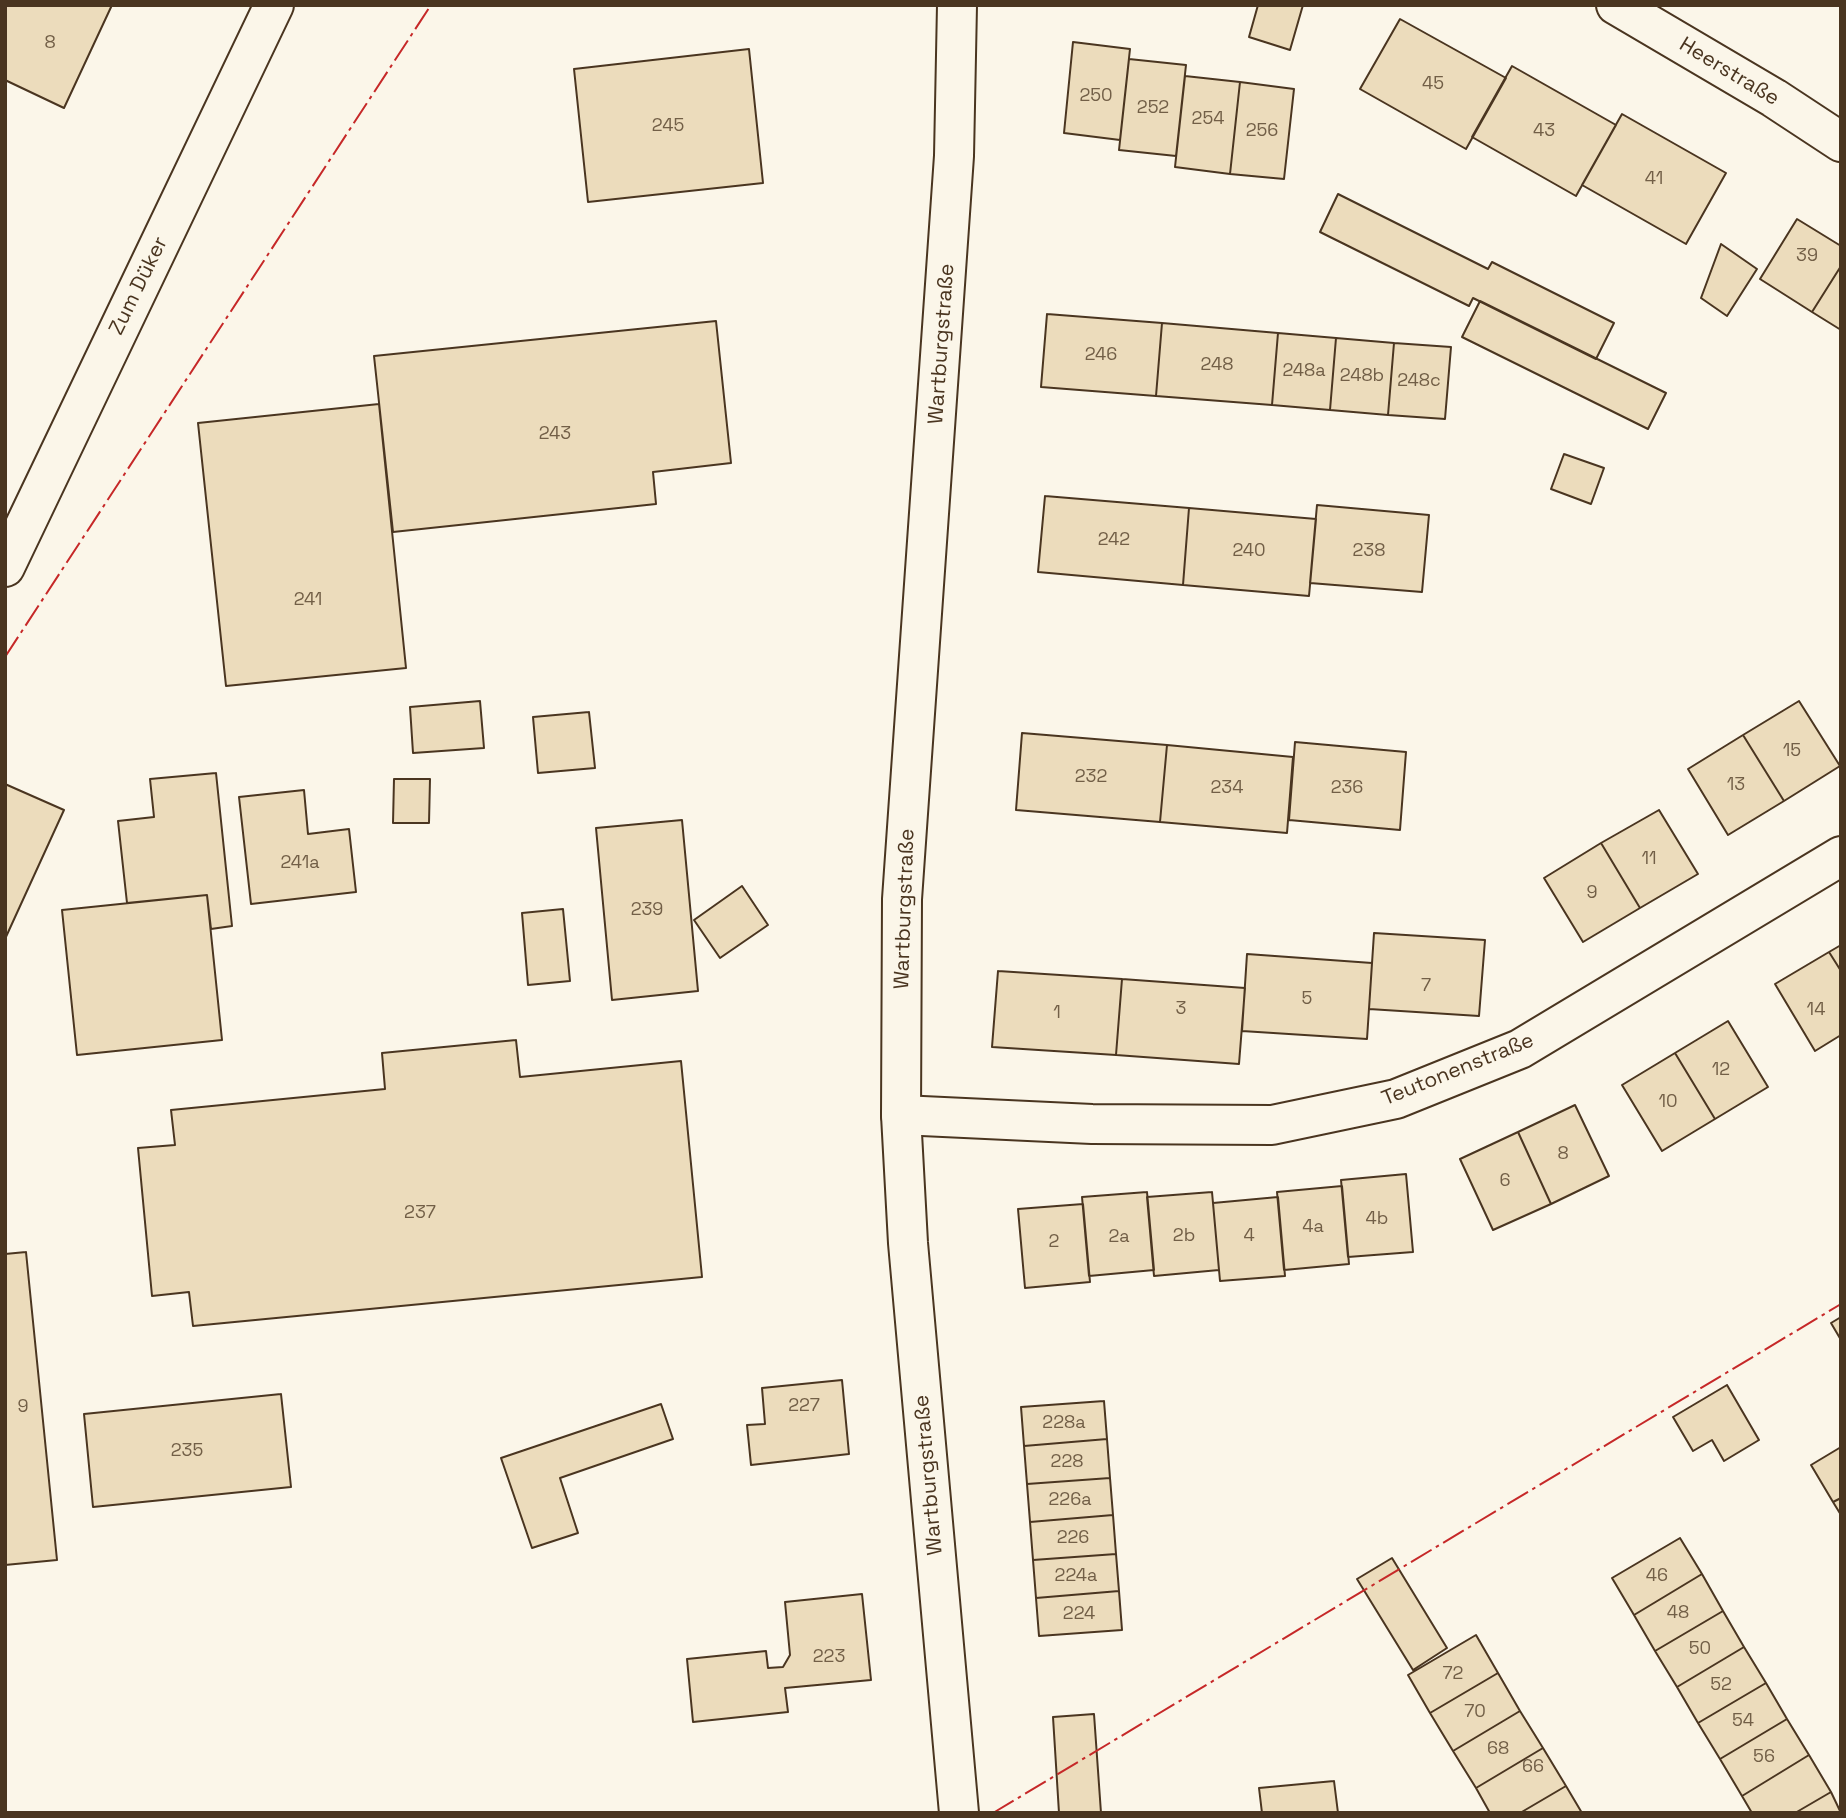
<!DOCTYPE html>
<html>
<head>
<meta charset="utf-8">
<style>
  body { margin:0 }
  #map { position:relative; width:1846px; height:1818px; overflow:hidden; background:#fbf6e9; font-family:"Space Grotesk",sans-serif }
  canvas { display:block }
  .frame { position:absolute; inset:0; border:7px solid #4a3520; pointer-events:none }
</style>
</head>
<body>
<div id="map">
<canvas width="1846" height="1818"></canvas>
<div class="frame"></div>
</div>
<script>
const ctx = document.querySelector('canvas').getContext('2d');
ctx.lineJoin = 'round';
function paint(path, color) {
  ctx.fillStyle = color;
  ctx.fill(path, 'evenodd');
}
function shape(rows) {
  const path = new Path2D();
  for (const r of rows) {
    path.moveTo(r[0], r[1]);
    for (let i = 2; i < r.length; i += 2) path.lineTo(r[i], r[i + 1]);
  }
  return path;
}
function strokePath(path, color, width, dash) {
  ctx.strokeStyle = color;
  ctx.lineWidth = width;
  ctx.lineCap = dash ? 'butt' : 'round';
  ctx.setLineDash(dash || []);
  ctx.stroke(path);
}
function drawText(font, color, halo, rows, align = 'center') {
  ctx.font = font + ' "Space Grotesk",sans-serif';
  ctx.lineWidth = 5;
  ctx.setLineDash([]);
  ctx.textBaseline = 'middle';
  ctx.strokeStyle = halo;
  ctx.fillStyle = color;
  for (const [text, x, y, turn = 0] of rows) {
    ctx.save();
    ctx.translate(x, y);
    ctx.rotate((+turn || 0) * Math.PI / 180);
    ctx.textAlign = isNaN(turn) ? turn : align;
    if (halo) ctx.strokeText(text, 0, 0);
    ctx.fillText(text, 0, 0);
    ctx.restore();
  }
}
const building = shape([
  [5,5,112,5,64,108,5,80,5,5],
  [1258,5,1303,5,1290,50,1249,37,1258,5],
  [1400,19,1506,78,1466,149,1360,89,1400,19],
  [1073,42,1130,49,1120,140,1064,133,1073,42],
  [749,49,763,183,588,202,574,69,749,49],
  [1129,59,1186,65,1176,156,1119,150,1129,59],
  [1512,66,1616,125,1576,196,1472,137,1512,66],
  [1185,76,1240,82,1230,174,1175,167,1185,76],
  [1240,82,1294,89,1284,179,1230,174,1240,82],
  [1622,114,1726,173,1686,244,1582,185,1622,114],
  [1338,194,1488,269,1492,262,1614,323,1596,359,1473,298,1469,306,1320,232,1338,194],
  [1797,219,1841,246,1841,266,1812,312,1760,279,1797,219],
  [1721,244,1757,269,1727,316,1701,298,1721,244],
  [1841,266,1841,330,1812,312,1841,266],
  [1480,301,1666,393,1648,429,1462,337,1480,301],
  [1047,314,1162,323,1156,396,1041,387,1047,314],
  [716,321,731,463,653,472,656,504,393,532,374,356,716,321],
  [1162,323,1278,333,1272,405,1156,396,1162,323],
  [1278,333,1336,338,1330,410,1272,405,1278,333],
  [1336,338,1394,343,1388,415,1330,410,1336,338],
  [1394,343,1451,347,1445,419,1388,415,1394,343],
  [379,404,406,668,226,686,198,423,379,404],
  [1564,454,1604,468,1591,504,1551,489,1564,454],
  [1045,496,1189,508,1183,585,1038,572,1045,496],
  [1317,505,1429,515,1422,592,1310,583,1317,505],
  [1189,508,1316,519,1309,596,1183,585,1189,508],
  [480,701,484,748,413,753,410,707,480,701],
  [1799,701,1840,766,1784,801,1743,735,1799,701],
  [589,712,595,768,538,773,533,717,589,712],
  [1022,733,1167,745,1160,822,1016,810,1022,733],
  [1743,735,1784,801,1728,835,1688,769,1743,735],
  [1295,742,1406,752,1400,830,1289,820,1295,742],
  [1167,745,1293,757,1287,833,1160,822,1167,745],
  [216,773,232,926,211,929,207,895,127,903,118,821,154,817,150,779,216,773],
  [394,779,430,779,429,823,393,823,394,779],
  [5,784,64,810,5,939,5,784],
  [304,790,308,834,349,829,356,892,251,904,239,797,304,790],
  [1659,810,1698,874,1640,908,1601,843,1659,810],
  [682,820,698,991,612,1000,596,828,682,820],
  [1601,843,1640,908,1583,942,1544,878,1601,843],
  [742,886,768,925,720,958,694,920,742,886],
  [207,895,222,1040,77,1055,62,910,207,895],
  [563,909,570,981,528,985,522,913,563,909],
  [1374,933,1485,940,1479,1016,1369,1009,1374,933],
  [1841,945,1841,971,1829,952,1841,945],
  [1829,952,1841,971,1841,1035,1815,1051,1775,984,1829,952],
  [1247,954,1372,963,1367,1039,1242,1031,1247,954],
  [998,971,1122,979,1116,1055,992,1047,998,971],
  [1122,979,1245,988,1239,1064,1116,1055,1122,979],
  [1728,1021,1768,1087,1715,1119,1675,1053,1728,1021],
  [516,1040,520,1077,681,1061,702,1277,193,1326,189,1292,152,1296,138,1148,175,1145,171,1110,385,1089,382,1053,516,1040],
  [1675,1053,1715,1119,1662,1151,1622,1085,1675,1053],
  [1575,1105,1609,1176,1551,1204,1518,1132,1575,1105],
  [1518,1132,1551,1204,1493,1230,1460,1159,1518,1132],
  [1406,1174,1413,1252,1348,1257,1341,1180,1406,1174],
  [1342,1186,1349,1264,1284,1270,1277,1192,1342,1186],
  [1147,1192,1154,1270,1089,1276,1082,1197,1147,1192],
  [1212,1192,1219,1270,1154,1276,1147,1197,1212,1192],
  [1278,1197,1285,1276,1220,1281,1213,1203,1278,1197],
  [1083,1204,1090,1282,1025,1288,1018,1209,1083,1204],
  [26,1252,57,1560,5,1565,5,1254,26,1252],
  [1841,1317,1841,1340,1831,1323,1841,1317],
  [842,1380,849,1454,751,1465,747,1425,765,1424,762,1388,842,1380],
  [1727,1385,1759,1440,1724,1461,1712,1440,1693,1451,1673,1417,1727,1385],
  [281,1394,291,1487,93,1507,84,1414,281,1394],
  [1104,1401,1107,1439,1024,1446,1021,1407,1104,1401],
  [661,1404,673,1439,560,1478,578,1533,532,1548,501,1458,661,1404],
  [1107,1439,1110,1478,1027,1484,1024,1446,1107,1439],
  [1841,1447,1841,1498,1833,1502,1811,1465,1841,1447],
  [1110,1478,1113,1515,1030,1522,1027,1484,1110,1478],
  [1841,1498,1841,1515,1833,1502,1841,1498],
  [1113,1515,1116,1554,1033,1560,1030,1522,1113,1515],
  [1680,1538,1702,1574,1634,1615,1612,1578,1680,1538],
  [1116,1554,1119,1591,1036,1598,1033,1560,1116,1554],
  [1392,1558,1447,1648,1413,1670,1357,1579,1392,1558],
  [1702,1574,1723,1611,1655,1651,1634,1615,1702,1574],
  [1119,1591,1122,1630,1039,1636,1036,1598,1119,1591],
  [862,1594,871,1680,785,1688,788,1712,693,1722,687,1659,766,1651,768,1668,783,1667,790,1655,785,1602,862,1594],
  [1723,1611,1744,1647,1677,1687,1655,1651,1723,1611],
  [1476,1635,1498,1673,1430,1713,1408,1675,1476,1635],
  [1744,1647,1766,1683,1698,1723,1677,1687,1744,1647],
  [1498,1673,1520,1711,1453,1751,1430,1713,1498,1673],
  [1766,1683,1787,1719,1720,1759,1698,1723,1766,1683],
  [1520,1711,1543,1748,1476,1788,1453,1751,1520,1711],
  [1094,1714,1101,1813,1059,1813,1053,1717,1094,1714],
  [1787,1719,1809,1755,1742,1796,1720,1759,1787,1719],
  [1543,1748,1566,1786,1520,1813,1490,1813,1476,1788,1543,1748],
  [1809,1755,1831,1792,1795,1813,1752,1813,1742,1796,1809,1755],
  [1334,1781,1338,1813,1262,1813,1259,1788,1334,1781],
  [1566,1786,1582,1813,1520,1813,1566,1786],
  [1831,1792,1841,1813,1795,1813,1831,1792]
]);
paint(building, '#ecdcbc');
strokePath(building, '#4a3520', 2);
const minor = shape([
  [1616,5,1774,98,1841,142],
  [5,567,274,5],
  [901,1115,1092,1124,1272,1125,1396,1099,1520,1049,1841,856]
]);
const major = shape([
  [957,5,954,156,902,899,901,1115,908,1243,959,1813]
]);
strokePath(minor, '#4a3520', 42);
strokePath(major, '#4a3520', 42);
strokePath(minor, '#fbf6e9', 38);
strokePath(major, '#fbf6e9', 38);
strokePath(shape([
  [5,657,431,5],
  [993,1813,1841,1304]
]), '#c62828', 2, [24, 5, 3.5, 5]);
drawText('18px', '#725f47', null, [
  ["8",50,43],
  ["45",1433,84],
  ["250",1096,96],
  ["252",1153,108],
  ["254",1208,119],
  ["245",668,126],
  ["256",1262,131],
  ["43",1544,131],
  ["41",1654,179],
  ["39",1807,256],
  ["246",1101,355],
  ["248",1217,365],
  ["248a",1304,371],
  ["248b",1362,376],
  ["248c",1419,381],
  ["243",555,434],
  ["242",1114,540],
  ["240",1249,551],
  ["238",1369,551],
  ["241",308,600],
  ["15",1792,751],
  ["232",1091,777],
  ["13",1736,785],
  ["234",1227,788],
  ["236",1347,788],
  ["11",1649,859],
  ["241a",300,863],
  ["9",1592,893],
  ["239",647,910],
  ["7",1426,986],
  ["5",1307,999],
  ["3",1181,1009],
  ["14",1816,1010],
  ["1",1057,1013],
  ["12",1721,1070],
  ["10",1668,1102],
  ["8",1563,1154],
  ["6",1505,1181],
  ["237",420,1213],
  ["4b",1377,1219],
  ["4a",1313,1227],
  ["2b",1184,1236],
  ["4",1249,1236],
  ["2a",1119,1237],
  ["2",1054,1242],
  ["227",804,1406],
  ["9",23,1407],
  ["228a",1064,1423],
  ["235",187,1451],
  ["228",1067,1462],
  ["226a",1070,1500],
  ["226",1073,1538],
  ["224a",1076,1576],
  ["46",1657,1576],
  ["48",1678,1613],
  ["224",1079,1614],
  ["50",1700,1649],
  ["223",829,1657],
  ["72",1453,1674],
  ["52",1721,1685],
  ["70",1475,1712],
  ["54",1743,1721],
  ["68",1498,1749],
  ["56",1764,1757],
  ["66",1533,1767]
]);
drawText('21px', '#4a3520', '#fbf6e9', [
  ["Heerstraße",1729,72,31],
  ["Zum Düker",139,286,-64],
  ["Wartburgstraße",942,344,-86],
  ["Wartburgstraße",905,909,-88],
  ["Teutonenstraße",1458,1070,-22],
  ["Wartburgstraße",929,1475,-95]
]);
</script>
</body>
</html>
